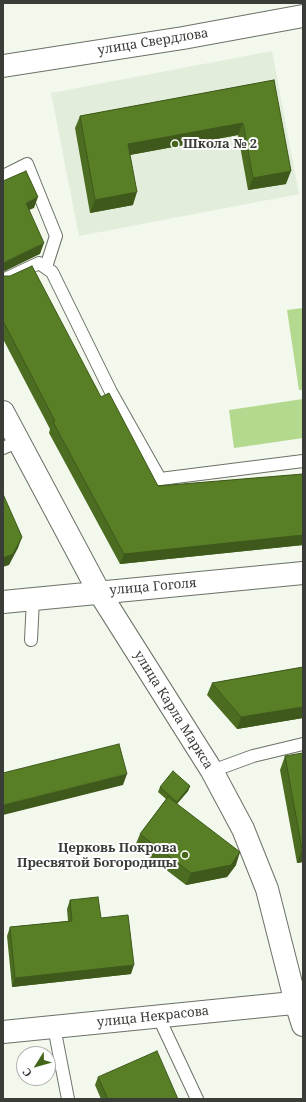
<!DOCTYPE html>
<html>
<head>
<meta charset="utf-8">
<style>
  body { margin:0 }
  #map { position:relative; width:306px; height:1102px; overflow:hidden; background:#f2f8ec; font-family:"Noto Serif",serif }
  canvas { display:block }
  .frame { position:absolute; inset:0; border:4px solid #3a3c37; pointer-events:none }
  .north { position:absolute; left:16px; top:1046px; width:40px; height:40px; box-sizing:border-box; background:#fff; border:1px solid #b0b1af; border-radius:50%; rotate:233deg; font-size:11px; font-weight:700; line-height:16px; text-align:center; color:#3a3c37 }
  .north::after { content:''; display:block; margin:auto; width:14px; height:18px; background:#44651a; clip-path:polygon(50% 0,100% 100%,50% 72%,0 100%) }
</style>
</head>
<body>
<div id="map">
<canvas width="306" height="1102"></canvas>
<div class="frame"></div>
<div class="north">С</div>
</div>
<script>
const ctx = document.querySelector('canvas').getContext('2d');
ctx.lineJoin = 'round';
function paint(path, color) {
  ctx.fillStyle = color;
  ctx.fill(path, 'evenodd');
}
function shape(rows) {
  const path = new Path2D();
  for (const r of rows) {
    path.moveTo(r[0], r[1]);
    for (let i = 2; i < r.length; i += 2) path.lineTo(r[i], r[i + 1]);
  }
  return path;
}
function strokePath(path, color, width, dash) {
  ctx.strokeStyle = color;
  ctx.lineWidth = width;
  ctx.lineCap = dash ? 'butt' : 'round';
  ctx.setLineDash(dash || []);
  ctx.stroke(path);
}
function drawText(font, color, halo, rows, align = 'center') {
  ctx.font = font + ' "Noto Serif",serif';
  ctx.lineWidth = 4;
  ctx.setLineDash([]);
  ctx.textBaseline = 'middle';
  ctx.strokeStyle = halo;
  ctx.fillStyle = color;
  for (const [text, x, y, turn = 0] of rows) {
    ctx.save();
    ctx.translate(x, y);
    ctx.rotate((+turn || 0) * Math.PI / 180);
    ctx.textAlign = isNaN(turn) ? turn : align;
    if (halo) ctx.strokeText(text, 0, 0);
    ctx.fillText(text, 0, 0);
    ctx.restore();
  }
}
paint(shape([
  [272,51,299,194,79,236,51,93]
]), '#e3eddb');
paint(shape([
  [303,308,303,390,299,390,287,310],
  [303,399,303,438,234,448,229,410]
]), '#b3d98e');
const lane = shape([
  [3,176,27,164,56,236,46,267],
  [3,280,39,263,52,272,111,392,160,479,303,461],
  [3,448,19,441],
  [31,640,33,599],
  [212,771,253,756,303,744],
  [158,1016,197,1099],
  [54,1027,68,1099]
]);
const street = shape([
  [3,66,183,38,303,16],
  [3,412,99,592,212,771,243,829,267,889,296,1003,303,1025],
  [3,602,303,573],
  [3,1032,303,1002]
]);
strokePath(lane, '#6c7167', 14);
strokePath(street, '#6c7167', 24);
strokePath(lane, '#fff', 12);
strokePath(street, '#fff', 22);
paint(shape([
  [274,80,286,184,248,190,238,135,130,155,133,205,90,213,75,128,80,116],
  [3,276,101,397,158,486,303,474,303,545,120,564,49,433,50,429,3,339],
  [303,667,303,718,237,729,207,695,212,683],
  [303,753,303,862,297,863,280,770,285,756],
  [190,786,188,791,177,804,236,865,227,877,186,885,135,846,140,834,166,799,158,792,160,787],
  [70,900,101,918,131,974,12,987,7,936,10,927,68,921,67,909],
  [98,1077,178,1099,101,1099,95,1085]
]), '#4c6d21');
paint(shape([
  [243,123,238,135,124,156,128,144],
  [291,171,286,184,248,190,253,178],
  [137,192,133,205,90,213,95,200],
  [38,197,34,208,22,213,26,203],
  [44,243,40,254,3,272,3,263],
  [303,535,303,545,120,564,124,554],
  [22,537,18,548,9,565,3,567,3,558],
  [303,707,303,718,237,729,241,717],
  [127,774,123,785,3,815,3,805],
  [190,786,188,791,175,806,177,802],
  [302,849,303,849,303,862,297,863],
  [240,852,236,865,227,877,186,885,191,873],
  [134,965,131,974,12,987,15,978]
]), '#3e591b');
const building = shape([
  [274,80,291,171,253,178,243,123,128,144,137,192,95,200,80,116,274,80],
  [26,171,38,197,26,203,44,243,3,263,3,181,26,171],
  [32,266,101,397,109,393,158,486,303,474,303,535,124,554,53,422,55,421,3,321,3,276,10,276,32,266],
  [3,494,22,537,13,554,3,558,3,494],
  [303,667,303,707,241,717,212,683,303,667],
  [119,744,127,774,3,805,3,773,119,744],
  [303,753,303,849,302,849,285,756,303,753],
  [173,771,190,786,177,802,160,787,173,771],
  [168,797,240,852,231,865,191,873,140,834,168,797],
  [98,897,101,918,128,915,134,965,15,978,10,927,72,921,70,900,98,897],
  [157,1051,178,1099,108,1099,98,1077,157,1051]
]);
paint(building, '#587f26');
strokePath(building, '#3e591b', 1);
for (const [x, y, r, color] of [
  [175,144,4,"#44651a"],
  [185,855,4,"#44651a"]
]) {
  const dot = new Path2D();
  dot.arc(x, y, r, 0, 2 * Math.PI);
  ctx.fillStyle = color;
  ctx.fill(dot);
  strokePath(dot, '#fff', 1.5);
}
drawText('13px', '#3a3c37', '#fff', [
  ["улица Свердлова",153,42,-9],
  ["улица Гоголя",153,587,-5],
  ["улица Карла Маркса",173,710,58],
  ["улица Некрасова",153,1017,-6]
]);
drawText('bold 13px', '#3a3c37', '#fff', [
  ["Школа № 2",183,144],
  ["Церковь Покрова",177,848,"right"],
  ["Пресвятой Богородицы",177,863,"right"]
], 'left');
</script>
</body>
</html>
